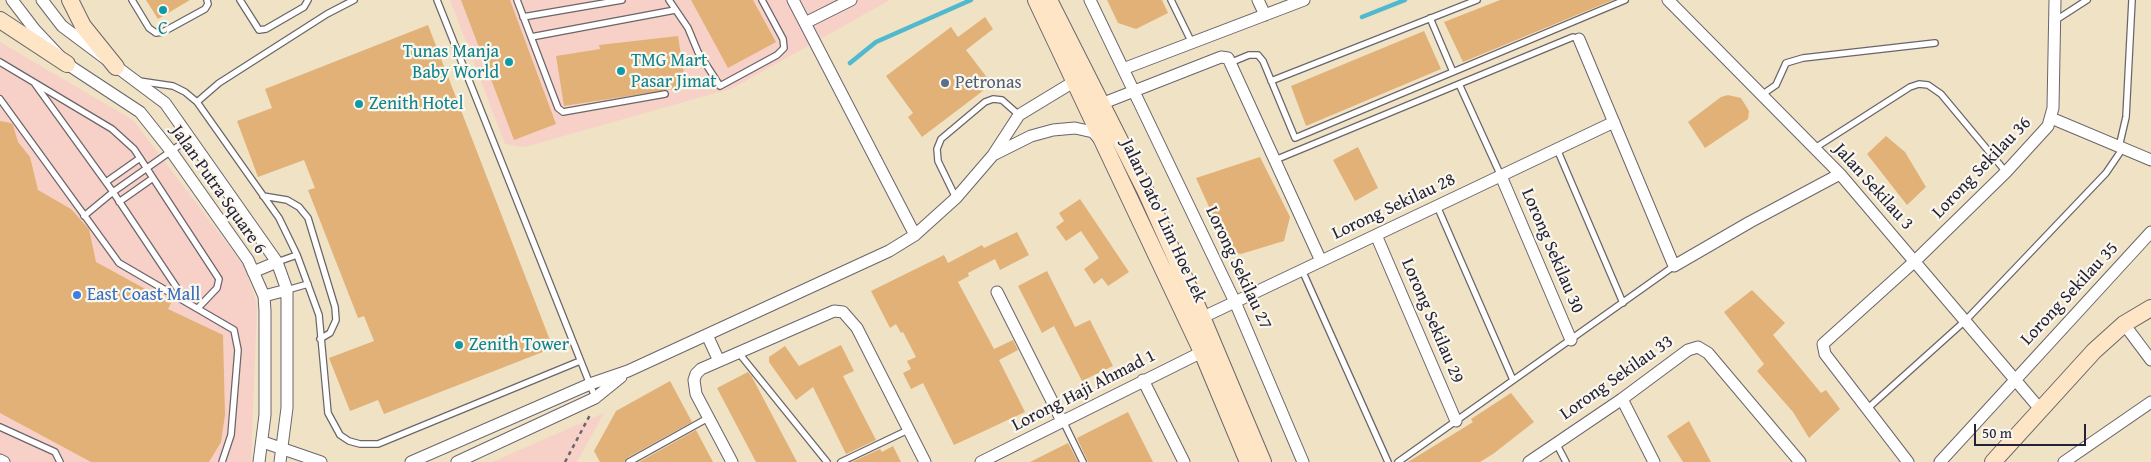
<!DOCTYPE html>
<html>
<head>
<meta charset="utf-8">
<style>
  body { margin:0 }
  #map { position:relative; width:2151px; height:462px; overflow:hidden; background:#f0e2c5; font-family:"Gentium Book Plus",serif }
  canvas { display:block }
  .scale { position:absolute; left:1974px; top:424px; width:112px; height:22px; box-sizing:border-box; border:2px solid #22223b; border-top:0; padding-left:6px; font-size:15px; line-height:18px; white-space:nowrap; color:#22223b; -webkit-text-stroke:4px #fbf7ec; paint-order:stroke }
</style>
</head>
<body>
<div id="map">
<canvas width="2151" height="462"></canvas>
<div class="scale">50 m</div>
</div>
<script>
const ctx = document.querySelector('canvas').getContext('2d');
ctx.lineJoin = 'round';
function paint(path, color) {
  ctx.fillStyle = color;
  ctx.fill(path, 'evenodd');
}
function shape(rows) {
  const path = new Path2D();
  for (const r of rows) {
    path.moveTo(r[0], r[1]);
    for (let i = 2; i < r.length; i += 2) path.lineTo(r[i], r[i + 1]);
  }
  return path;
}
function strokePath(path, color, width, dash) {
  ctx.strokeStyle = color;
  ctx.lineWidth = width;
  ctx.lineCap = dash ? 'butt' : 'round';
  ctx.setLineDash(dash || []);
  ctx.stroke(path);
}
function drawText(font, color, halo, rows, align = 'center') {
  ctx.font = font + ' "Gentium Book Plus",serif';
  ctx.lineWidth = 4.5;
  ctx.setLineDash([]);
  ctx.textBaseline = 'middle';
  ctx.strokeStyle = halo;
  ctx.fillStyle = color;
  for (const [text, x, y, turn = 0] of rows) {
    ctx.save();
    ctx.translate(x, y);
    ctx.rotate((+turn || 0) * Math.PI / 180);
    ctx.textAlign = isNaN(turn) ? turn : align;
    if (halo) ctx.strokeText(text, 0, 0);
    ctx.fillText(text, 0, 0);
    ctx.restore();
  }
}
paint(shape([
  [450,0,890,0,733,88,525,147,505,144],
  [0,42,133,120,245,267,257,305,251,462,0,462],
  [604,413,577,462,492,462]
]), '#f7d1c7');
strokePath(shape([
  [1362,17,1405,0],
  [850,63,876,42,971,0]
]), '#50b9ce', 4.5);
paint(shape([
  [146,0,190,0,158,19],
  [461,0,510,0,556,124,514,140],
  [691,0,753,0,776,42,728,68],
  [1107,0,1162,0,1168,13,1136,29,1118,23],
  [1500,0,1613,0,1463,62,1444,22],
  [985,17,993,29,966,50,992,84,922,137,908,117,913,113,886,76,951,27,958,37],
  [428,25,553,348,384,414,378,400,350,411,329,358,374,341,364,316,358,318,308,190,315,188,304,160,258,177,237,121,272,108,265,89],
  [1424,31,1441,69,1306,126,1291,86],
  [678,36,686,87,564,106,556,56,600,49,599,45],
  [1728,95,1741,98,1749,111,1748,119,1705,148,1688,122,1721,97],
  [0,121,11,123,13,125,18,142,30,157,38,190,71,209,89,229,96,262,171,303,168,309,223,335,225,415,221,442,209,462,91,462,0,413],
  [1886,136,1905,152,1926,187,1907,205,1867,154],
  [1358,147,1378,188,1355,201,1333,160],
  [1260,157,1290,217,1284,241,1241,254,1233,253,1227,247,1196,178],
  [1080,199,1129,272,1108,286,1102,278,1094,284,1084,269,1099,258,1081,231,1066,241,1056,227,1064,221,1059,213],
  [1017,232,1029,255,1000,270,995,259,968,273,969,276,958,282,994,349,1013,340,1018,350,999,360,1025,412,954,445,923,383,911,389,903,373,911,369,907,361,916,357,903,332,901,333,896,324,890,328,871,291,944,255,948,263,982,245,984,248],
  [1047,271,1075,327,1090,320,1113,366,1082,381,1054,326,1042,333,1018,286],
  [1752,290,1785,323,1773,335,1821,393,1826,390,1840,409,1809,438,1793,412,1757,371,1764,364,1724,312],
  [841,345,854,371,843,376,876,440,846,454,813,387,796,400,769,362,769,357,785,346,799,366],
  [748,372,752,377,797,462,756,462,717,388],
  [670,381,692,422,627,458,624,462,600,462,594,451,616,411],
  [1511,393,1534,422,1493,454,1480,462,1408,462,1473,422,1471,419],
  [1128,412,1153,462,1088,462,1077,438],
  [1689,421,1711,462,1683,462,1667,436],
  [696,430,713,462,639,462],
  [1068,443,1078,462,1030,462],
  [893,446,901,462,852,462,880,449,882,452]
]), '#e2b177');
const lane = shape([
  [132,0,149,28,156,33,163,32,205,9,208,4,207,0],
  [240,0,259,30,266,29,304,7,308,0],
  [437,0,595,397],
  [517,0,558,108,563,112,665,94],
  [669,0,688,28,698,52,720,86,777,55,784,48,783,39,762,0],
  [1171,0,1192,43],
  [523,17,622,0],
  [1430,18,1453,72],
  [2056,20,2087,0],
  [531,37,675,10],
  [0,62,112,129,134,149,140,158,106,182],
  [1232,62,1249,55,1258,55,1263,61,1295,138,1625,0],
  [139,81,173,86,185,92,197,102,279,218,297,255,319,315,328,413,340,435,349,441,360,444,378,444,580,361],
  [1271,81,1477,0],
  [35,84,113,192,185,300],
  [1459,84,1501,176],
  [1763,94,1776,85,1786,63,1803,58,1935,43],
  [0,99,119,263,234,330,238,350,231,435,222,462],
  [197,102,219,83,327,14,354,0],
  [2119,147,2126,117,2132,0],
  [1815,148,1910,87,1919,84,1928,85,1941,94,2006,172],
  [1557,149,1623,303],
  [140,158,153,178],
  [1275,160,1573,37,1579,39],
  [263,196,287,200,299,207,308,218,335,307,336,320,330,333,320,339],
  [956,198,938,161,937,149,941,139,985,102,993,99,1002,100,1019,115],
  [119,202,153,178,219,279,217,288,198,308],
  [1437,206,1513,380],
  [84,216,113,192,191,137],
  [277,262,297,255],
  [1302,270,1388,462],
  [287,290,308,284],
  [738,352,827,462],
  [1867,409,1966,320,2106,173,2123,148],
  [1063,421,1083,462],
  [0,427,55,452,60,462],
  [1556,443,1566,462],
  [629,462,708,418],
  [841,462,908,430],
  [1398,462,1674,266]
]);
const street = shape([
  [12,0,35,30,67,64,140,112,171,151,248,260,264,296,265,311,265,415,259,462],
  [42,0,62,26,165,103,277,262,287,290,287,408,280,462],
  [793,0,915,235],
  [1090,0,1235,302,1303,462],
  [1258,0,1265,15],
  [1668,0,1840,174,2040,409],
  [805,23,851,0],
  [1579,39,1674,266,1750,222,1840,174],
  [1123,69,1304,0],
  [1101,104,1221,57,1228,58,1321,261],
  [2051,118,2151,160],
  [995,154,1031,136,1053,130,1075,128,1093,132,1100,140],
  [1501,176,1571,340],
  [1376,235,1456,421],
  [253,272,277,262],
  [997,292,1062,421],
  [264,296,287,290],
  [1197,320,1614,122],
  [2124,324,2151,360],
  [707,335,719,361],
  [1143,380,1184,462],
  [1622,399,1654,462],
  [263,442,321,462],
  [0,460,4,462],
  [411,462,590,384,628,371,889,251,915,235,956,198,993,155,1019,115,1075,81],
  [457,462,595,398,621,377],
  [732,462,696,394,694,380,696,374,701,369,834,311,843,312,857,328,925,462],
  [981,462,1202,352],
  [1529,462,1622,399,1688,350,1698,347,1708,353,1800,462],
  [1908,462,1825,354,1823,344,1915,261,2006,172,2048,126,2053,108,2055,0],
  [1940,462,2151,232],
  [2064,462,2151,402]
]);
const secondary = shape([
  [70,0,83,26,116,67],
  [1036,0,1202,352,1248,462],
  [1049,0,1146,192,1202,317,1263,462],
  [0,20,67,64],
  [1993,462,2094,351,2124,324,2151,308]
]);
strokePath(lane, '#6a656b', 8);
strokePath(street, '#6a656b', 13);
strokePath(secondary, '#6a656b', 18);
strokePath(shape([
  [565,462,590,415]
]), '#6a656b', 2.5, [4, 4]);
strokePath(lane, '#fff', 5.5);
strokePath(street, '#fff', 11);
strokePath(secondary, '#fee5c5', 16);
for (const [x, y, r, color] of [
  [163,10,5,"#0f9aa8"],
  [509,62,5,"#0f9aa8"],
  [621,71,5,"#0f9aa8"],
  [945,83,5,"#5c6f8a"],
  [359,104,5,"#0f9aa8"],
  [77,295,5,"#3f7fe0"],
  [459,345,5,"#0f9aa8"]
]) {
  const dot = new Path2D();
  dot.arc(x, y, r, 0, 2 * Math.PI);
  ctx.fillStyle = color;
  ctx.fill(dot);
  strokePath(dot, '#fbf7ec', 2);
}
drawText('18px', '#0d838f', '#fbf7ec', [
  ["C",163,29,"center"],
  ["Tunas Manja",499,52,"right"],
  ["Baby World",499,73,"right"],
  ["TMG Mart",631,61],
  ["Pasar Jimat",631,82],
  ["Zenith Hotel",369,104],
  ["Zenith Tower",469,345]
], 'left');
drawText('18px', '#4e5e75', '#fbf7ec', [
  ["Petronas",955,83]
], 'left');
drawText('18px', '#22223b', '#fbf7ec', [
  ["Lorong Sekilau 36",1982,168,-46],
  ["Jalan Sekilau 3",1873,187,48],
  ["Jalan Putra Square 6",218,190,55],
  ["Lorong Sekilau 28",1394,207,-25],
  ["Jalan Dato' Lim Hoe Lek",1163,221,65],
  ["Lorong Sekilau 30",1552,251,67],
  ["Lorong Sekilau 27",1238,268,65],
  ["Lorong Sekilau 35",2070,294,-47],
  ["Lorong Sekilau 29",1432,321,67],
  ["Lorong Sekilau 33",1617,378,-35],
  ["Lorong Haji Ahmad 1",1084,391,-27]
]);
drawText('18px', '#366cbe', '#fbf7ec', [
  ["East Coast Mall",87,295]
], 'left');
</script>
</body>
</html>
